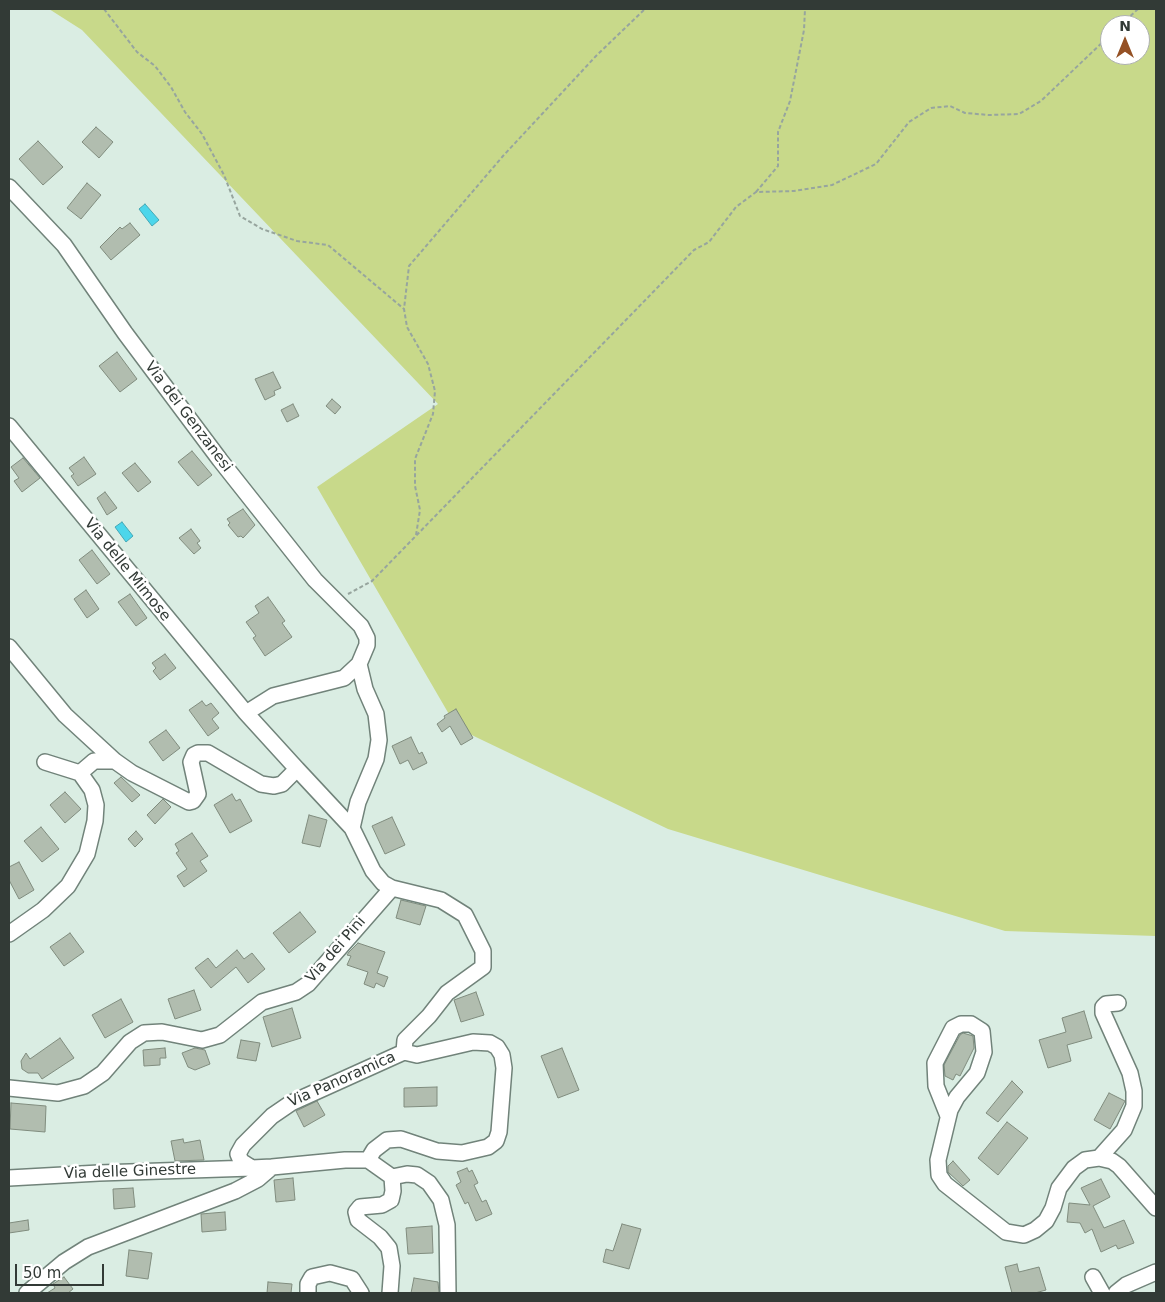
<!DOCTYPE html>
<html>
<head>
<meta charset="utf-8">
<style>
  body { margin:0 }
  #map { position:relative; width:1165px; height:1302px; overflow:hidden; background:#daede3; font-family:"DejaVu Sans",sans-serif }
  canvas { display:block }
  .frame { position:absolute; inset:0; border:10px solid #323a36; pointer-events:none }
  .north { position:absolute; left:1100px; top:15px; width:50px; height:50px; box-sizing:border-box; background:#fff; border:1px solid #adb0af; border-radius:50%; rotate:0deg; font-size:14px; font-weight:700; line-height:20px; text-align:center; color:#323a36 }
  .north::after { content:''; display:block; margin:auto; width:18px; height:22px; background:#955125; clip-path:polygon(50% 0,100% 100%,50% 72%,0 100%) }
  .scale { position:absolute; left:15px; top:1264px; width:89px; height:22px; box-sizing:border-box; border:2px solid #323a36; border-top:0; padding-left:6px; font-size:15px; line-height:18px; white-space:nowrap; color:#323a36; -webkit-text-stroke:4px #fff; paint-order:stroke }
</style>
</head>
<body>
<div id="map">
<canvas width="1165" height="1302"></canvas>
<div class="frame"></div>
<div class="north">N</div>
<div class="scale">50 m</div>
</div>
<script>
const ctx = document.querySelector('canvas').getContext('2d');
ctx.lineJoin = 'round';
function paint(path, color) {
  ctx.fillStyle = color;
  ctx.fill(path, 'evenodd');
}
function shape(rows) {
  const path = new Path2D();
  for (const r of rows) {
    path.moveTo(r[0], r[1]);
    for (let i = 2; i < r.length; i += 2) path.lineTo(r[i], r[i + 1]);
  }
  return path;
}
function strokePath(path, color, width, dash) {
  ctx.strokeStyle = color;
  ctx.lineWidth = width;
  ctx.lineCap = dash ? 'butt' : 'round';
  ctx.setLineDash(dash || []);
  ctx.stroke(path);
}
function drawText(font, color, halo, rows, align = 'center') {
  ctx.font = font + ' "DejaVu Sans",sans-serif';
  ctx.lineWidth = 5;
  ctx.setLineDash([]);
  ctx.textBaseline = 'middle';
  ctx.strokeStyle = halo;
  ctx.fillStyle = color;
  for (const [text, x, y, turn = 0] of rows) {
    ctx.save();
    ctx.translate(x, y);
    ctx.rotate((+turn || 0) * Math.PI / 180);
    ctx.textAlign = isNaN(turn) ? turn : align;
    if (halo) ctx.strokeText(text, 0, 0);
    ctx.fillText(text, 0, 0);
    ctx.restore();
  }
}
paint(shape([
  [49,9,1156,9,1156,936,1005,931,668,829,457,728,317,487,438,404,82,30],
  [1110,25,1140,25,1140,55,1110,55]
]), '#c8d98a');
const water = shape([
  [145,204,159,220,152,226,139,209,145,204],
  [122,522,133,536,126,542,115,527,122,522]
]);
paint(water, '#4cd6eb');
strokePath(water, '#44a7b5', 1);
const building = shape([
  [96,127,113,142,99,158,82,142,96,127],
  [38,141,63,167,43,185,19,159,38,141],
  [87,183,101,195,81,219,67,208,87,183],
  [130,223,140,235,111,260,100,247,120,227,122,229,130,223],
  [117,352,137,379,120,392,99,366,117,352],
  [273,372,281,388,274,391,275,395,265,400,255,379,273,372],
  [332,399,341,407,335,414,326,406,332,399],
  [293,404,299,416,287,422,281,410,293,404],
  [192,451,212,475,198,486,178,462,192,451],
  [84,457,96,474,78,486,71,476,74,474,69,468,84,457],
  [23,458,40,478,22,492,14,481,19,478,11,467,23,458],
  [135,463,151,482,138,492,122,473,135,463],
  [105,492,117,508,107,515,97,498,105,492],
  [243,509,255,525,243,538,241,536,238,537,228,525,230,523,227,519,243,509],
  [191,529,200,541,197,543,201,548,194,554,179,538,191,529],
  [92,550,110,574,97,584,79,560,92,550],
  [86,590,99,609,87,618,74,599,86,590],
  [130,594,147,618,136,626,118,602,130,594],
  [268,597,285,621,282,623,292,637,265,656,253,638,256,636,246,622,259,613,255,606,268,597],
  [165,654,176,668,160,680,153,671,156,668,152,663,165,654],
  [202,701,206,706,211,703,219,713,212,719,219,728,208,736,189,710,202,701],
  [456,709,473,738,461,745,450,726,442,732,437,724,445,718,444,716,456,709],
  [166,730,180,748,163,761,149,742,166,730],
  [411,737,419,754,422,752,427,763,413,770,408,760,400,764,392,746,411,737],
  [121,777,140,795,132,802,114,783,121,777],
  [65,792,81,809,65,823,50,805,65,792],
  [232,794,236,801,240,799,252,821,230,833,214,805,232,794],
  [163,799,171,807,155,824,147,815,163,799],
  [309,815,327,820,320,847,302,843,309,815],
  [392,817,405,845,385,854,372,826,392,817],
  [41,827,59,849,42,862,24,841,41,827],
  [136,831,143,839,135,847,128,839,136,831],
  [192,833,208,856,200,861,207,871,184,887,177,876,187,869,176,853,179,851,175,844,192,833],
  [19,862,34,890,19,899,9,880,9,867,19,862],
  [401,900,426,906,420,925,396,918,401,900],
  [300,912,316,932,289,953,273,933,300,912],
  [70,933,84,952,64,966,50,947,70,933],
  [358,943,385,952,377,973,388,977,384,987,376,983,374,988,364,984,368,972,347,965,351,956,347,955,349,952,358,943],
  [237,950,244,959,252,953,265,969,248,983,236,967,211,988,195,968,208,958,216,968,237,950],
  [194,990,201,1010,175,1019,168,999,194,990],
  [476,992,484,1015,461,1022,454,1000,476,992],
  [121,999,133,1022,105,1038,92,1015,121,999],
  [292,1008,301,1038,272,1047,263,1017,292,1008],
  [1084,1011,1092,1038,1067,1045,1071,1061,1048,1068,1039,1040,1066,1032,1062,1018,1084,1011],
  [963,1033,973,1036,974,1048,960,1076,956,1074,953,1080,945,1076,944,1065,960,1035,963,1033],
  [60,1038,74,1058,42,1079,38,1073,28,1073,22,1069,21,1061,26,1053,30,1059,60,1038],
  [241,1040,260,1043,256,1061,237,1058,241,1040],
  [165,1048,166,1058,160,1058,160,1065,144,1066,143,1050,165,1048],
  [195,1048,205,1050,210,1064,195,1070,188,1067,182,1053,195,1048],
  [562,1048,579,1090,558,1098,541,1056,562,1048],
  [1012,1081,1023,1092,998,1122,986,1113,1012,1081],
  [437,1087,437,1106,404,1107,404,1088,437,1087],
  [1109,1093,1125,1101,1110,1129,1094,1120,1109,1093],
  [317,1101,325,1115,304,1127,296,1111,317,1101],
  [11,1103,46,1106,45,1132,10,1129,11,1103],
  [1007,1122,1028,1138,998,1175,978,1158,1007,1122],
  [183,1139,184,1143,200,1140,204,1160,175,1161,171,1141,183,1139],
  [953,1161,970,1180,963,1186,948,1172,948,1166,953,1161],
  [467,1168,469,1172,472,1170,478,1183,474,1185,482,1202,486,1200,492,1214,476,1221,468,1202,465,1204,456,1185,461,1182,457,1172,467,1168],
  [293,1178,295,1200,276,1202,274,1180,293,1178],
  [1101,1179,1110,1197,1093,1206,1104,1228,1124,1220,1134,1243,1118,1249,1116,1245,1101,1252,1092,1229,1085,1233,1080,1223,1067,1222,1069,1203,1090,1205,1081,1188,1101,1179],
  [133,1188,135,1207,114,1209,113,1189,133,1188],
  [225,1212,226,1230,202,1232,201,1214,225,1212],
  [28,1220,29,1230,9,1233,9,1223,28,1220],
  [622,1224,641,1229,629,1269,603,1262,606,1249,613,1251,622,1224],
  [432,1226,433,1253,408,1254,406,1228,432,1226],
  [129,1250,152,1253,148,1279,126,1276,129,1250],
  [1017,1264,1019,1272,1039,1267,1046,1290,1035,1293,1012,1293,1005,1267,1017,1264],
  [64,1277,73,1289,68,1293,47,1293,55,1288,53,1284,64,1277],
  [414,1278,438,1282,439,1293,411,1293,414,1278],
  [268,1282,292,1284,291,1293,267,1293,268,1282]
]);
paint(building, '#b1bdaf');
strokePath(building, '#808c7e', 1);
const minor = shape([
  [9,187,64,245,125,333,220,460,315,580,361,626,367,638,367,645,359,664,344,678,273,696,246,713,297,769,282,784,274,786,261,784,208,753,198,753,194,755,191,762,198,794,193,801,189,802,132,773,115,761,94,761,80,773,45,762],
  [9,426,246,713],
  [9,647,65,715,115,761],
  [297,769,352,828],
  [9,934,43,910,68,886,87,854,95,821,96,805,92,790,80,773],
  [9,1088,58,1093,84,1086,103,1073,130,1042,144,1033,162,1032,202,1040,220,1035,262,1002,296,992,308,984,392,888],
  [948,1116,936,1086,935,1063,953,1028,961,1024,971,1024,982,1031,984,1052,977,1073,957,1097,950,1110,938,1160,939,1175,945,1184,1006,1232,1024,1235,1035,1230,1046,1221,1053,1208,1059,1188,1074,1168,1085,1160,1099,1158,1112,1161,1119,1166,1156,1208],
  [1099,1158,1124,1130,1134,1106,1134,1091,1130,1073,1103,1013,1103,1007,1106,1004,1118,1003],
  [368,1160,374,1150,387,1140,401,1139,437,1151,462,1153,488,1147,496,1141,499,1132,504,1068,502,1055,497,1047,490,1043,473,1042,417,1055,404,1052],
  [272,1167,345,1160,368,1160,392,1177,393,1191,391,1200,382,1205,360,1207,356,1212,358,1220,380,1237,389,1248,392,1266,390,1293],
  [392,1177,407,1174,417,1175,429,1183,441,1200,447,1225,448,1293],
  [9,1178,99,1173,252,1168],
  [1093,1277,1102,1293],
  [27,1293,64,1262,88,1247,235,1191,258,1179,272,1167,252,1168,241,1161,238,1154,243,1145,272,1116,291,1103,404,1052,405,1040,429,1016,447,993,483,967,483,951,465,915,441,900,392,888,383,883,373,871,352,828,358,802,376,759,379,740,376,714,365,689,359,664],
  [308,1293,308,1284,312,1277,330,1273,352,1279,361,1293],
  [1116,1293,1126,1285,1156,1272]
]);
strokePath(minor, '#71837a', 18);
strokePath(shape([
  [104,9,137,52,155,66,171,87,185,112,202,134,224,175,240,216,262,229,297,241,328,245,404,309],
  [1121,25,1138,9],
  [756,192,778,166,778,132,790,101,804,30,805,9],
  [416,535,420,510,415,486,415,459,433,414,435,391,428,364,407,327,404,309,409,266,503,156,596,56,645,9],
  [348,594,372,581,694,250,709,242,736,207,756,192,794,191,832,185,876,164,909,122,931,108,950,106,965,113,989,115,1019,114,1041,101,1110,35]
]), '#97a59e', 2, [4, 2.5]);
strokePath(minor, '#fff', 15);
drawText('15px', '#323a36', '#fff', [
  ["Via dei Genzanesi",188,417,53],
  ["Via delle Mimose",127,570,51],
  ["Via dei Pini",336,950,-49],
  ["Via Panoramica",342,1080,-24],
  ["Via delle Ginestre",130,1172,-2]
]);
</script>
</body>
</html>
